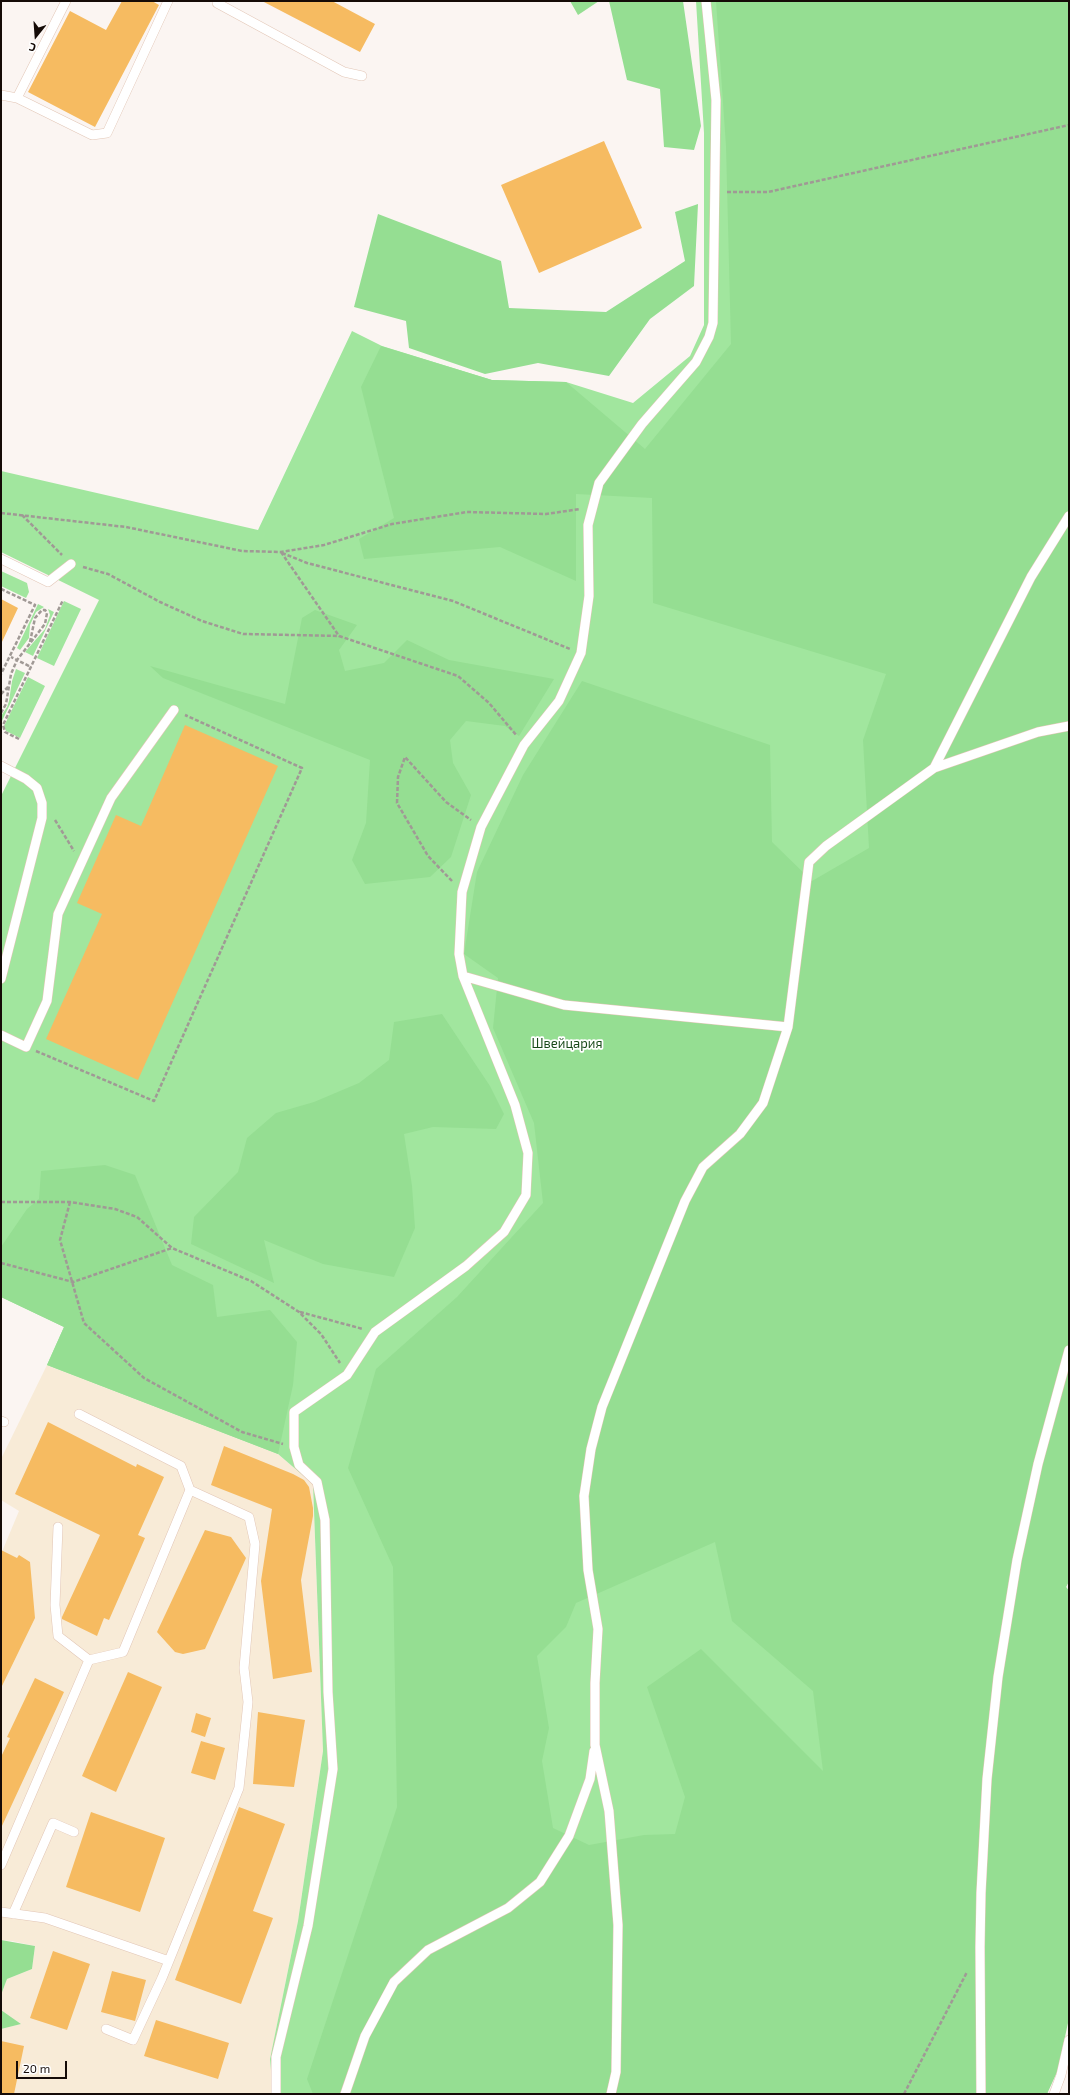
<!DOCTYPE html>
<html>
<head>
<meta charset="utf-8">
<style>
  body { margin:0 }
  #map { position:relative; width:1070px; height:2095px; overflow:hidden; background:#fbf5f2; font-family:"Exo 2",sans-serif }
  canvas { display:block }
  .frame { position:absolute; inset:0; border:2px solid #150b07; pointer-events:none }
  .north { position:absolute; left:16px; top:16px; width:40px; height:40px; -webkit-text-stroke:3px #fff; paint-order:stroke; rotate:197deg; font-size:11px; font-weight:700; line-height:16px; text-align:center; color:#150b07 }
  .north::after { content:''; display:block; margin:auto; width:14px; height:18px; background:#150b07; clip-path:polygon(50% 0,100% 100%,50% 72%,0 100%) }
  .scale { position:absolute; left:16px; top:2061px; width:51px; height:18px; box-sizing:border-box; border:2px solid #150b07; border-top:0; padding-left:5px; font-size:12px; line-height:14px; white-space:nowrap; color:#150b07; -webkit-text-stroke:3px #fff; paint-order:stroke }
</style>
</head>
<body>
<div id="map">
<canvas width="1070" height="2095"></canvas>
<div class="frame"></div>
<div class="north">С</div>
<div class="scale">20 m</div>
</div>
<script>
const ctx = document.querySelector('canvas').getContext('2d');
ctx.lineJoin = 'round';
function paint(path, color) {
  ctx.fillStyle = color;
  ctx.fill(path, 'evenodd');
}
function shape(rows) {
  const path = new Path2D();
  for (const r of rows) {
    path.moveTo(r[0], r[1]);
    for (let i = 2; i < r.length; i += 2) path.lineTo(r[i], r[i + 1]);
  }
  return path;
}
function strokePath(path, color, width, dash) {
  ctx.strokeStyle = color;
  ctx.lineWidth = width;
  ctx.lineCap = dash ? 'butt' : 'round';
  ctx.setLineDash(dash || []);
  ctx.stroke(path);
}
function drawText(font, color, halo, rows, align = 'center') {
  ctx.font = font + ' "Exo 2",sans-serif';
  ctx.lineWidth = 3.5;
  ctx.setLineDash([]);
  ctx.textBaseline = 'middle';
  ctx.strokeStyle = halo;
  ctx.fillStyle = color;
  for (const [text, x, y, turn = 0] of rows) {
    ctx.save();
    ctx.translate(x, y);
    ctx.rotate((+turn || 0) * Math.PI / 180);
    ctx.textAlign = isNaN(turn) ? turn : align;
    if (halo) ctx.strokeText(text, 0, 0);
    ctx.fillText(text, 0, 0);
    ctx.restore();
  }
}
paint(shape([
  [47,1365,278,1454,313,1484,323,1751,298,1921,270,2059,273,2094,1,2094,1,2029,21,2024,1,2010,1,1995,7,1979,32,1969,35,1946,12,1941,1,1940,1,1554,19,1511,1,1500,1,1459]
]), '#f8ebd7');
paint(shape([
  [696,1,1069,1,1069,1581,1066,1587,1069,1591,1069,2018,1047,2094,273,2094,270,2059,298,1921,323,1751,313,1484,278,1454,47,1365,64,1327,1,1297,1,796,99,600,1,552,1,471,258,530,352,331,382,346,492,380,566,382,633,403,690,356,704,325,704,133],
  [1,571,27,583,29,592,26,598,1,586],
  [64,601,81,609,54,666,37,658],
  [38,604,44,607,36,612,30,625,29,638,20,650,17,648],
  [48,609,54,612,33,656,25,652,45,629,50,615],
  [16,669,25,673,1,723,1,716,7,707,9,701,12,681],
  [28,677,45,686,20,738,6,731,4,726]
]), '#a1e69e');
paint(shape([
  [570,1,599,1,578,15],
  [609,1,683,1,701,126,694,150,664,147,660,89,627,80],
  [716,1,1069,1,1069,1581,1066,1587,1069,1591,1069,2018,1058,2070,1047,2094,313,2094,307,2079,397,1807,393,1567,348,1468,376,1369,457,1297,543,1203,534,1123,493,1028,498,978,464,954,477,872,523,775,582,681,770,745,772,842,812,881,869,848,863,740,886,674,653,603,652,498,576,494,576,581,500,547,364,559,359,539,394,518,361,387,381,346,492,380,566,382,645,449,731,344,726,146],
  [715,1542,732,1621,813,1691,823,1771,701,1649,647,1687,685,1797,675,1834,644,1835,589,1845,553,1828,542,1761,549,1728,537,1656,566,1627,576,1603],
  [698,204,694,286,650,319,609,376,538,363,485,374,409,348,406,321,354,307,378,214,501,261,509,308,606,312,685,261,675,212],
  [315,610,357,625,339,650,345,671,384,663,407,640,449,660,554,679,519,736,505,726,466,721,450,740,453,763,471,795,451,857,430,877,365,884,352,860,366,823,370,760,163,678,150,666,285,704,302,618],
  [442,1014,490,1086,504,1114,496,1129,433,1127,404,1134,412,1186,415,1228,394,1277,323,1264,264,1240,274,1283,191,1244,194,1217,238,1172,247,1138,276,1113,314,1102,359,1083,389,1060,394,1022],
  [105,1165,135,1175,172,1265,213,1285,217,1317,270,1310,297,1342,293,1385,278,1454,47,1365,64,1327,1,1297,1,1247,27,1209,39,1199,41,1171],
  [1,1940,35,1946,32,1969,7,1979,1,1995],
  [1,2010,21,2024,1,2029]
]), '#95de92');
paint(shape([
  [122,1,152,1,159,5,95,127,28,92,70,11,106,30],
  [262,1,332,1,375,24,360,52],
  [604,141,642,228,539,273,501,185],
  [1,599,18,608,1,644],
  [185,725,278,766,138,1080,46,1039,102,914,77,903,116,815,141,826],
  [48,1422,136,1467,137,1464,164,1477,138,1535,145,1538,109,1620,104,1618,97,1636,62,1619,62,1617,100,1535,15,1494],
  [224,1446,293,1474,304,1480,309,1487,313,1508,313,1516,301,1580,312,1672,273,1679,261,1581,272,1509,211,1485],
  [205,1530,231,1537,246,1558,205,1649,183,1654,175,1652,157,1632],
  [1,1550,17,1558,19,1555,30,1562,35,1618,1,1688],
  [128,1672,162,1687,116,1792,82,1776],
  [35,1678,64,1692,1,1828,1,1757,10,1738,7,1737],
  [258,1712,305,1720,294,1787,253,1784],
  [196,1713,211,1718,205,1737,191,1732],
  [201,1741,225,1748,215,1780,191,1773],
  [239,1807,285,1824,253,1911,273,1918,241,2004,175,1980],
  [91,1812,165,1838,140,1912,66,1887],
  [53,1951,90,1964,67,2030,30,2018],
  [112,1971,146,1980,135,2021,101,2012],
  [156,2020,229,2043,218,2079,144,2056],
  [1,2041,24,2046,14,2094,1,2094]
]), '#f6bb61');
const service = shape([
  [217,1,217,3,344,72,362,76],
  [1,95,17,98,92,135,107,133,168,1],
  [17,98,66,1],
  [1,559,48,582,71,564],
  [1,766,26,779,37,788,42,803,42,818,1,979],
  [934,768,1031,577,1069,516],
  [463,976,564,1005,788,1027],
  [1,1035,26,1047,47,1001,58,914,111,798,174,710],
  [79,1414,181,1466,190,1490,123,1652,89,1660],
  [1,1421,4,1422],
  [1,1865,89,1660,58,1636,55,1605,58,1527],
  [1,1912,45,1918,169,1961],
  [13,1914,53,1823,74,1832],
  [106,2029,133,2040,162,1978,239,1788,248,1702,244,1668,255,1544,249,1517,190,1490],
  [276,2094,276,2057,308,1926,333,1769,328,1692,325,1520,317,1482,299,1465,294,1447,294,1412,347,1375,375,1332,466,1266,504,1232,526,1195,528,1153,515,1105,463,976,459,954,462,892,481,827,524,745,559,701,581,653,589,596,588,525,599,483,642,424,696,362,709,337,713,323,716,100,706,1],
  [345,2094,365,2036,394,1982,428,1950,508,1908,540,1882,569,1836,590,1779,594,1751],
  [611,2094,616,2072,618,1925,609,1811,595,1745,595,1683,598,1629,588,1570,584,1496,591,1449,602,1407,685,1201,703,1167,740,1134,763,1103,788,1027,809,862,826,846,934,768,1038,732,1069,726],
  [981,2094,980,1947,981,1893,987,1779,998,1677,1017,1560,1038,1464,1069,1350],
  [1054,2094,1061,2075,1069,2040]
]);
strokePath(service, '#e2c6b6', 10);
strokePath(shape([
  [727,192,768,192,1069,125],
  [1,513,126,527,242,551,281,552,324,545,392,524,467,512,546,514,580,509],
  [22,515,62,555],
  [281,552,339,636,458,676,489,703,517,736],
  [282,553,307,563,453,601,570,649],
  [83,567,108,574,160,602,202,621,243,634,339,636],
  [1,589,35,605,1,674],
  [30,642,35,618,42,610,45,610,47,613,45,624,17,660,31,667],
  [1,694,8,687],
  [1,713,6,704,11,674,17,660,11,657],
  [19,739,5,732,3,725,63,600],
  [55,820,74,851],
  [452,881,428,856,397,803,398,777,405,757,446,802,471,820],
  [36,1051,154,1101,302,768,185,715],
  [1,1202,70,1202,115,1209,137,1217,172,1248,251,1281,299,1312,321,1334,340,1363],
  [70,1202,60,1240,84,1323,144,1378,242,1432,283,1444],
  [1,1263,73,1282,172,1248],
  [300,1312,363,1329],
  [904,2094,967,1972]
]), '#a09995', 2.5, [4, 2]);
strokePath(service, '#fff', 9);
drawText('13px', '#184919', '#fff', [
  ["Швейцария",567,1044]
]);
</script>
</body>
</html>
